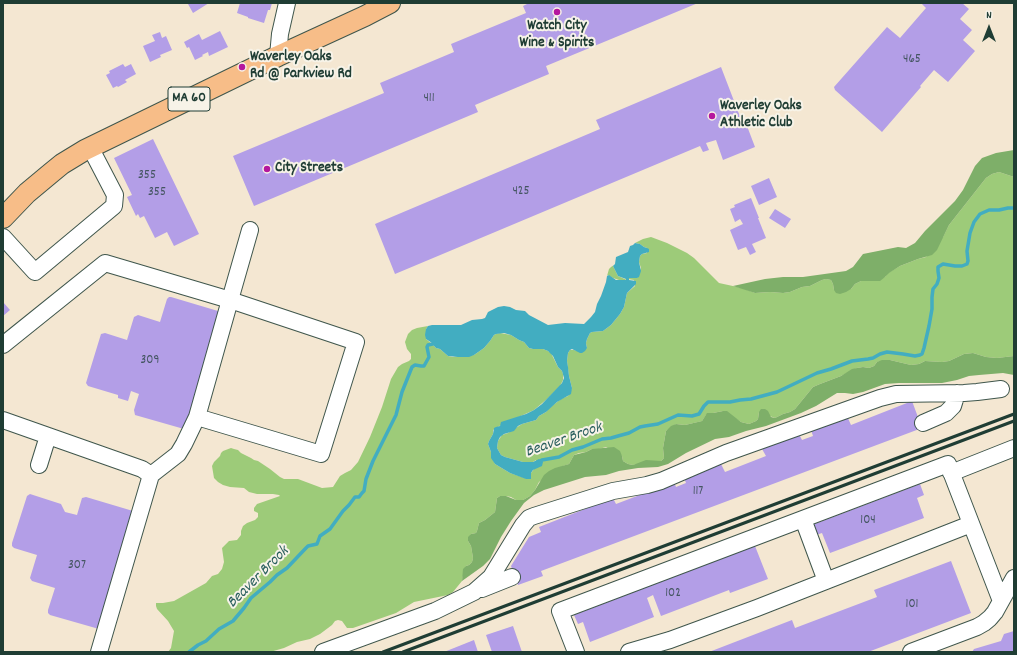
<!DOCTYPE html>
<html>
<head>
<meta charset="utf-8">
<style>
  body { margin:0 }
  #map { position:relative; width:1017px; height:655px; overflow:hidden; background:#f4e7d2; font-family:Dekko,sans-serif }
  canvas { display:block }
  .frame { position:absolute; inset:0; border:4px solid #1f3d34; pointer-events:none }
  .north { position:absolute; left:969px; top:8px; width:40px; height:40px; -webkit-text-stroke:3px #f7f3e8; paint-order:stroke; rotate:0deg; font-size:11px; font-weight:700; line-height:16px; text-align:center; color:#1f3d34 }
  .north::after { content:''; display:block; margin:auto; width:14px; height:18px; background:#1f3d34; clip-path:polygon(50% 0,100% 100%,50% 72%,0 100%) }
</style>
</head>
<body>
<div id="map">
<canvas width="1017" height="655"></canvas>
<div class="frame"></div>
<div class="north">N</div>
</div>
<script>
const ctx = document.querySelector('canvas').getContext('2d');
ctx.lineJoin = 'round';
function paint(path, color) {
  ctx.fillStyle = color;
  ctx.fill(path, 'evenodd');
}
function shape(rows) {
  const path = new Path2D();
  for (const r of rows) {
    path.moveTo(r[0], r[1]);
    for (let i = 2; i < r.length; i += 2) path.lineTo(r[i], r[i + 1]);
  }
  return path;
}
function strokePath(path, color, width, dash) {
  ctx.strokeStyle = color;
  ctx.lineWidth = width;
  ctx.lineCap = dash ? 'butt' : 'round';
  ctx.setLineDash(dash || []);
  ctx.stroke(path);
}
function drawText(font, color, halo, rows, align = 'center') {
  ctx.font = font + ' Dekko,sans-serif';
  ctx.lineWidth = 4;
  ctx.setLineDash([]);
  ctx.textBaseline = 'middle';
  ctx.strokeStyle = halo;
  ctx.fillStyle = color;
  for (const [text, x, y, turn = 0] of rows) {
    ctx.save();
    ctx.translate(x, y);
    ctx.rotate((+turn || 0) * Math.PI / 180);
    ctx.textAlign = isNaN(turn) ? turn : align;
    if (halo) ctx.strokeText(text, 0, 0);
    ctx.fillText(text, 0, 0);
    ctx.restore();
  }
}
paint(shape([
  [999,172,1014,177,1014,356,997,358,986,357,973,353,964,354,949,361,942,362,925,361,919,364,911,365,890,360,877,362,874,366,869,368,863,367,857,368,841,376,820,384,813,387,795,409,790,412,783,414,775,418,759,412,758,419,756,421,749,424,741,422,723,411,713,413,710,413,706,415,702,421,698,422,685,425,676,424,666,431,663,448,664,458,661,461,655,461,633,465,628,464,623,461,622,456,606,447,599,449,592,449,586,452,579,453,574,455,569,464,563,466,539,482,535,490,530,496,523,500,516,500,511,497,506,496,500,496,497,498,495,512,485,520,479,523,477,531,476,533,471,534,468,541,471,546,473,558,472,562,469,565,466,566,462,579,462,581,453,592,448,595,414,602,396,613,353,628,347,628,342,621,338,620,335,621,332,625,320,634,310,639,297,642,284,648,270,652,168,652,171,648,174,631,168,621,157,609,156,606,156,603,163,603,174,601,206,583,212,576,218,574,222,569,224,562,222,548,229,541,237,540,241,535,241,531,243,526,247,523,255,520,258,517,258,513,254,511,254,508,257,504,280,496,279,495,273,494,257,494,249,492,244,488,230,487,223,485,218,482,214,478,212,466,214,462,220,456,221,453,223,451,231,448,234,449,238,450,241,453,251,458,254,460,258,461,270,469,280,477,284,479,298,479,322,488,333,487,340,476,345,473,351,470,358,462,370,437,382,407,391,379,398,367,402,364,409,361,411,359,411,354,407,349,405,342,408,334,412,330,417,328,428,326,426,329,426,339,432,344,436,348,440,349,448,356,453,357,474,355,484,348,490,341,494,335,496,334,500,333,511,335,519,340,524,342,529,348,533,349,543,349,548,351,551,353,558,367,562,371,563,374,563,380,560,386,547,399,534,410,501,425,493,430,493,434,489,441,488,444,491,452,491,455,495,464,510,473,528,479,531,478,531,473,534,469,536,460,533,462,523,462,505,457,501,455,497,448,498,441,502,435,508,433,522,424,536,420,539,416,546,412,548,409,561,399,568,396,572,388,569,376,567,361,568,353,570,350,574,350,577,351,587,348,586,343,587,339,590,333,592,332,603,331,611,325,620,314,624,307,627,293,635,286,634,280,628,279,630,277,637,278,641,268,639,262,640,256,642,254,647,253,647,248,644,247,640,244,635,243,643,239,651,237,667,243,687,253,694,258,719,283,742,288,755,293,770,292,783,293,790,292,802,287,810,286,822,280,826,279,831,280,833,284,834,290,851,289,855,284,861,281,885,277,888,273,900,266,918,259,926,257,943,237,949,225,986,178,992,174],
  [614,265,613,266,618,276,627,280,619,280,613,278,608,275,607,276,609,269,611,267]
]), '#9dcb79');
paint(shape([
  [1014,150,1014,177,999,172,992,174,986,178,949,225,937,250,932,255,918,259,900,266,889,273,885,277,880,281,861,281,855,284,851,289,846,292,840,294,836,293,834,290,833,284,831,280,826,279,822,280,810,286,802,287,790,292,783,293,770,292,755,293,733,286,765,279,783,277,803,277,846,271,853,267,863,254,898,247,906,248,915,243,925,231,955,201,963,190,975,166,982,158,996,153],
  [973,353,986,357,997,358,1014,356,1014,375,1003,373,979,375,969,376,957,380,942,383,899,383,885,384,863,392,853,394,845,393,837,393,816,406,801,413,766,426,746,431,729,437,715,439,686,453,668,464,658,467,638,468,619,471,606,475,585,477,544,490,534,495,524,503,511,521,501,537,490,559,483,566,462,581,463,569,466,566,469,565,472,562,473,558,471,546,468,541,468,537,471,534,476,533,477,531,479,523,485,520,495,512,497,498,500,496,506,496,516,500,523,500,530,496,535,490,544,475,549,471,555,468,569,464,574,455,586,452,592,449,614,447,620,451,622,456,623,461,628,464,633,465,646,460,661,461,664,458,663,448,666,431,671,426,676,424,685,425,702,421,707,413,713,413,723,411,727,411,741,422,749,424,756,421,758,419,759,412,761,409,765,409,768,411,771,417,775,418,783,414,790,412,795,409,813,387,820,384,841,376,852,369,857,368,863,367,869,368,874,366,877,362,882,360,890,360,911,365,919,364,925,361,942,362,949,361,964,354]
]), '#7eaf69');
paint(shape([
  [635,243,640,244,644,247,647,248,649,249,649,252,642,254,640,256,639,262,641,271,639,277,637,278,629,278,629,280,636,281,636,284,627,293,624,307,620,314,611,325,603,331,592,332,590,333,587,339,586,343,587,348,585,351,582,353,580,353,572,349,570,350,568,353,567,361,568,367,569,376,572,388,571,394,557,402,546,412,539,416,536,420,522,424,518,426,514,431,504,434,500,437,498,441,497,448,501,455,505,457,523,462,533,462,539,459,543,462,542,466,533,470,531,473,531,479,526,479,510,473,495,464,491,458,491,452,488,444,489,441,493,434,494,428,496,427,500,426,501,422,526,414,534,410,542,404,562,383,564,378,562,371,558,367,553,356,548,351,543,349,533,349,529,348,524,342,519,340,511,335,504,333,496,334,494,335,490,341,484,348,474,355,469,357,458,357,448,356,440,349,436,348,434,346,432,343,426,339,425,335,426,329,428,326,432,325,461,325,472,320,482,319,485,318,488,312,498,307,504,306,510,307,516,310,525,311,529,315,548,325,565,323,584,324,591,317,595,312,597,304,601,296,606,282,607,276,609,275,616,280,626,280,626,279,618,276,613,266,615,264,616,257,628,252,630,246,633,245]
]), '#42adc1');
strokePath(shape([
  [538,463,542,460,559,457,572,450,583,447,602,439,611,438,618,436,629,433,640,427,645,426,658,424,678,415,692,416,699,414,704,406,708,402,730,402,740,400,751,399,777,392,817,373,831,369,852,361,868,359,873,358,880,354,887,352,903,354,915,356,920,355,922,354,924,348,929,326,932,309,932,297,933,289,937,284,939,278,938,271,938,267,943,264,955,266,962,266,967,264,968,261,967,251,970,233,974,222,980,214,989,210,999,210,1008,208,1014,208],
  [189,652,198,645,206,641,219,629,233,621,244,608,251,598,270,582,277,575,287,568,306,548,308,546,317,544,320,536,330,529,343,511,349,505,355,497,359,497,362,493,364,491,366,479,373,461,396,415,402,392,412,367,415,365,421,366,424,366,429,357,427,347,428,345,437,343]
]), '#42adc1', 3.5);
paint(shape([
  [190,3,209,3,193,13,188,4],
  [240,3,272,3,270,10,268,10,264,23,248,18,248,17,237,13],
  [529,3,698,3,546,66,549,74,475,105,478,112,254,206,233,156,384,93,380,83,454,52,451,44,526,13,523,6],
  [921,3,962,3,969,9,960,19,972,30,963,40,975,51,948,82,934,70,920,86,921,87,882,132,835,90,834,87,887,27,900,38,926,8],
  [220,31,228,47,209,56,208,52,202,55,203,56,195,60,189,47,187,48,184,42,199,34,202,40],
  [160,32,162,38,166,36,172,50,160,55,161,57,150,62,143,46,155,41,152,35],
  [123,64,125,67,131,64,136,74,125,80,127,82,118,87,117,86,113,88,106,75,110,73,109,71],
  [721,67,744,127,747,126,755,147,723,160,716,140,706,143,709,150,703,152,700,146,395,274,375,224,600,129,596,120],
  [153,139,199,234,174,246,167,232,155,238,144,216,140,218,138,214,136,216,127,197,132,195,114,158],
  [769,178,777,197,759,205,751,186],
  [751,198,759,218,758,218,766,238,752,244,756,252,750,255,746,247,738,250,730,230,743,224,740,219,735,222,730,209,735,207,734,205],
  [775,209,791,219,785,228,769,218],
  [169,297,171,297,218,311,220,313,188,426,184,429,135,415,134,410,139,394,131,391,128,401,118,398,118,395,88,386,86,383,101,334,105,333,127,340,134,317,138,315,160,322,167,299],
  [3,302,10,310,3,316],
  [912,401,922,428,541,571,543,576,518,585,511,566,529,537,541,532,539,527,613,498,616,504,674,482,676,487,686,483,684,478,721,464,725,472,766,456,762,449,799,434,802,440,813,436,811,430,847,416,851,425],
  [920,484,924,495,917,498,924,518,830,553,822,533,816,535,812,525],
  [30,494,61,504,65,512,77,515,82,498,86,497,133,511,99,629,50,615,48,613,48,610,55,588,32,581,30,578,37,555,14,548,12,546,12,543,27,496],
  [755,546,768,579,730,593,729,590,661,616,653,595,647,598,654,617,590,642,583,622,578,624,574,615],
  [951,561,971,613,868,652,709,652,792,620,795,628,877,597,874,590],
  [513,626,522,652,492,652,486,635],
  [1014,631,1014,652,972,652,974,649,1001,641,1004,634],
  [474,640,478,652,444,652]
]), '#b39ee7');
const minor = shape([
  [278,56,280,34,287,3],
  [3,237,35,272,114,206,115,195,90,147],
  [3,345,105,263,230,300,250,230],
  [3,420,142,469,151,475,99,652],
  [923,423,946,413,953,406,957,393],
  [39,465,48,436],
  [951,473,1014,448],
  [151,475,178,454,184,444,197,417,321,454,356,342,230,300,197,417],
  [803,519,826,581],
  [482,589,512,577],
  [323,652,435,611,474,592,491,577,523,525,529,518,534,516,613,491,647,485,661,481,726,453,880,398,896,394,964,393,977,392,1001,389],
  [576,652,560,611,948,464,1001,601],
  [629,652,670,640,757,608,971,524],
  [911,652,977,627,984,623,990,618,995,612,1014,578]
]);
const major = shape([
  [3,218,27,193,51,173,62,164,85,150,278,56,365,16,390,3]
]);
strokePath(minor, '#3f564c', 18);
strokePath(major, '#3f564c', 22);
strokePath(minor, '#fff', 16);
strokePath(major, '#f7bd88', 20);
strokePath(shape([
  [383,652,1014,414],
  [403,652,1014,421]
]), '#1f3d34', 3);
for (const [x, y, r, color] of [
  [557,12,4,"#b5179e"],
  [242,67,4,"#b5179e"],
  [712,116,4,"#b5179e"],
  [267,169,4,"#b5179e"]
]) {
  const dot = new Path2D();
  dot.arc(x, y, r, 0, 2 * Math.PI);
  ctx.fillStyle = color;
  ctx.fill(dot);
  strokePath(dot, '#f7f3e8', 1.5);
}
drawText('13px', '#445561', null, [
  ["465",912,60],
  ["411",429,99],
  ["355",147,176],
  ["425",521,192],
  ["355",157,193],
  ["309",150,361],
  ["117",698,492],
  ["104",868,521],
  ["307",77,566],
  ["102",673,594],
  ["101",912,605]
]);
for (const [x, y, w] of [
  [189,99,42]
]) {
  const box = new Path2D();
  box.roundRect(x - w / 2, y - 12, w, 24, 3);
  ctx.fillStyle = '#f7f3e8';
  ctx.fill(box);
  strokePath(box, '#1f3d34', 1);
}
drawText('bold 14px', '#1f3d34', null, [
  ["MA 60",189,99]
]);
drawText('bold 15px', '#1f3d34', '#f7f3e8', [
  ["Watch City",557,27,"center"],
  ["Wine & Spirits",557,44,"center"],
  ["Waverley Oaks",250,58],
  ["Rd @ Parkview Rd",250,75],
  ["Waverley Oaks",720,107],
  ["Athletic Club",720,124],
  ["City Streets",275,169]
], 'left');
drawText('italic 16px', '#2a5f5e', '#f7f3e8', [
  ["Beaver Brook",564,441,-19],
  ["Beaver Brook",259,578,-45]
]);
</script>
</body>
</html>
